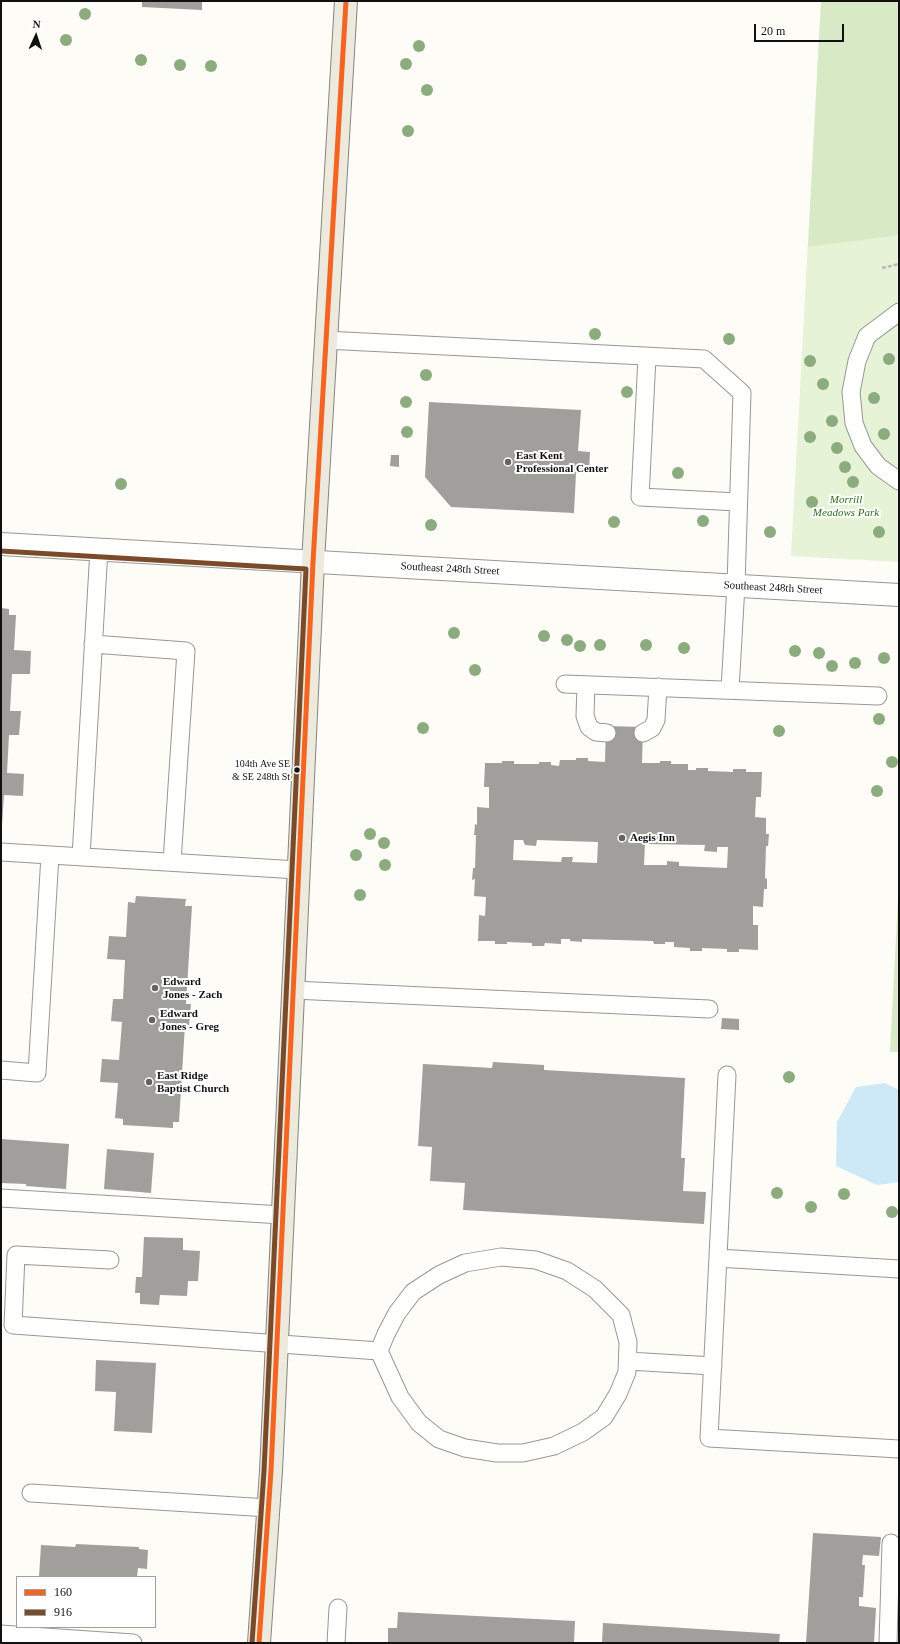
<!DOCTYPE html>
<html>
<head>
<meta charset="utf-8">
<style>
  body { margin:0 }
  #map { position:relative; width:900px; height:1644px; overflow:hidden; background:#fdfcf7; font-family:"Times New Roman",serif }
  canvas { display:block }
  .frame { position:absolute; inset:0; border:2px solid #111; pointer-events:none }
  .legend { position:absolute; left:16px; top:1576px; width:140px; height:52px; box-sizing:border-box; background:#fff; border:1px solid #a0a0a0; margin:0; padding:5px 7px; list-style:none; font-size:12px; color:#111 }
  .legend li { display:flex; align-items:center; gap:8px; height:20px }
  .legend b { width:20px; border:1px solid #a0a0a0 }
  .north { position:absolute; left:16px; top:16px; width:40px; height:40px; -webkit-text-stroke:3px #fff; paint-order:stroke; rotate:3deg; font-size:11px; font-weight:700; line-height:16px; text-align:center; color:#111 }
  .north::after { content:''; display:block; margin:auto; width:14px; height:18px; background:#111; clip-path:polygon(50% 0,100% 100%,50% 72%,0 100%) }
  .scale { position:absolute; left:754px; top:24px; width:90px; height:18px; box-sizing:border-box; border:2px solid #111; border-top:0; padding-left:5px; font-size:12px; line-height:14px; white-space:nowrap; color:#111; -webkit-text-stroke:3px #fff; paint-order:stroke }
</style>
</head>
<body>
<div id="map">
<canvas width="900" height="1644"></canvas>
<div class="frame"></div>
<ul class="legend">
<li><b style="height:5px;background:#f26522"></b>160</li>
<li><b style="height:5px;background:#7a4b2a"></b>916</li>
</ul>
<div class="north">N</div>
<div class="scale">20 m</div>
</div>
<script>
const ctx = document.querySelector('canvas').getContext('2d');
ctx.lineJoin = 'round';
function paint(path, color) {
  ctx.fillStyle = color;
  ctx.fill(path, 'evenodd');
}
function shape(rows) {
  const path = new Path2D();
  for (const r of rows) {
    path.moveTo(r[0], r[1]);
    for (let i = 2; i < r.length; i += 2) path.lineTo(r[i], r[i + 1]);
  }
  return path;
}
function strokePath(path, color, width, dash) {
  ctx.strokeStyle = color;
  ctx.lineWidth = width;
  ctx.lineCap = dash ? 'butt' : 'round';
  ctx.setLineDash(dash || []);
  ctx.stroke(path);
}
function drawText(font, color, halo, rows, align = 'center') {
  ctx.font = font + ' "Times New Roman",serif';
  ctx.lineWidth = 4;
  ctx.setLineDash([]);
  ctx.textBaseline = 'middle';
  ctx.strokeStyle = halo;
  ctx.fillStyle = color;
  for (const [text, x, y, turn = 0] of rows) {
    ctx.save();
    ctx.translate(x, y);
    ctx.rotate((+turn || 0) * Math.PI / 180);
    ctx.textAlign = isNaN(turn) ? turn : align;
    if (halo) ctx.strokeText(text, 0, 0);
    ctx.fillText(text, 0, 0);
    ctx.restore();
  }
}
paint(shape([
  [821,1,899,1,899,562,791,556]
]), '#e7f3d7');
paint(shape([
  [821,1,899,1,899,235,808,247],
  [899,878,899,1052,890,1052]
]), '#d8eac5');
paint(shape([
  [885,1083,899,1090,899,1182,877,1185,836,1166,837,1122,856,1087]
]), '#cde8f7');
paint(shape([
  [142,1,202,1,202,10,142,7],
  [429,402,581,410,578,451,590,452,589,473,576,473,574,513,451,507,425,477],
  [391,455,399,455,399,467,390,466],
  [1,608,9,609,9,615,16,615,14,650,31,651,30,674,12,674,10,711,21,711,19,735,9,735,7,773,24,774,23,796,4,795,2,825,1,825],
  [606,726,643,727,642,763,660,763,660,761,671,761,671,764,688,764,688,770,696,770,696,768,708,768,708,771,733,772,733,769,746,769,746,772,762,772,761,797,756,797,755,817,766,818,766,834,769,834,768,846,766,846,765,878,767,879,767,889,764,889,763,907,753,906,753,925,758,925,758,950,739,949,739,952,727,952,727,949,702,948,702,951,690,951,690,948,674,947,674,942,665,942,665,944,654,944,653,941,582,939,582,942,570,941,570,939,561,939,561,944,545,943,544,946,532,946,532,943,507,942,507,944,495,944,495,941,478,941,479,915,485,916,486,897,474,896,475,879,472,880,473,868,475,868,476,835,474,835,475,824,477,825,477,807,489,808,489,787,484,787,485,763,502,763,502,761,514,761,514,764,539,764,539,762,551,762,551,765,559,766,560,760,576,760,576,758,588,758,588,761,605,762],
  [514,840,523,840,525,845,536,846,537,840,598,842,597,863,572,862,573,857,562,857,561,862,513,860],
  [645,844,705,845,704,851,717,852,717,847,728,847,727,868,679,866,679,862,667,861,667,865,644,865],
  [136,896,186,899,185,906,192,906,186,1004,191,1004,189,1025,185,1025,179,1122,173,1122,173,1128,123,1125,123,1119,115,1118,118,1083,100,1082,102,1059,119,1060,122,1022,111,1021,113,999,123,999,125,960,107,959,109,936,126,937,128,902,135,903],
  [722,1018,739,1019,739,1030,721,1029],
  [493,1062,544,1065,544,1070,685,1078,681,1158,685,1158,683,1191,706,1192,704,1224,463,1210,465,1183,430,1181,432,1147,418,1146,423,1064,492,1068],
  [1,1139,69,1144,66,1189,26,1186,26,1184,1,1183],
  [107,1149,154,1153,151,1193,104,1189],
  [144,1237,183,1238,183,1250,200,1251,198,1281,188,1281,187,1296,160,1295,159,1305,140,1304,140,1293,135,1293,136,1277,142,1277],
  [96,1360,156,1363,152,1433,114,1431,116,1392,95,1391],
  [813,1533,881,1537,879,1556,863,1555,862,1565,865,1565,863,1597,859,1597,859,1606,876,1608,874,1643,806,1643],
  [76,1544,139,1547,139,1549,148,1550,147,1569,138,1568,137,1577,39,1577,41,1545,75,1547],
  [398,1612,575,1621,574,1643,388,1643,388,1628,397,1628],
  [603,1623,780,1634,779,1643,602,1643]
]), '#a19f9c');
const service = shape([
  [899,312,867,336,857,361,851,392,854,423,863,446,878,466,899,481],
  [325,340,704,359,742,393,736,585,730,690],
  [647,357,640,497,738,502],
  [93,644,186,651,172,862],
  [565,684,878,696],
  [586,685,585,716,589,727,596,732,607,733],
  [643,733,652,728,656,720,658,687],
  [1,852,298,870],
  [81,857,99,549],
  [293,990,709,1009],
  [1,1070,37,1073,50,855],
  [727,1075,709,1438,899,1449],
  [1,1198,282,1215],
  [501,1257,536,1260,567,1271,595,1289,621,1315,628,1342,627,1372,618,1394,604,1417,583,1432,554,1446,523,1453,497,1453,465,1448,439,1439,419,1423,400,1397,379,1351,386,1334,397,1313,413,1292,439,1275,465,1263,501,1257],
  [718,1258,899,1269],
  [110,1260,16,1255,13,1325,379,1351],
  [628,1361,713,1366],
  [31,1493,268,1508],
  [1,1634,133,1643],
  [336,1643,338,1608],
  [888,1643,891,1543]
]);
const tertiary = shape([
  [1,544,899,595]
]);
const primary = shape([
  [259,1643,271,1471,313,562,346,1]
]);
strokePath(service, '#979795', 19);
strokePath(tertiary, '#979795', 24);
strokePath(primary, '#858482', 24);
strokePath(shape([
  [882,268,899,264]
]), '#b9b9b8', 2.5, [4, 2]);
strokePath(service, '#fffffe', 17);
strokePath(tertiary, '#fffffe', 22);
strokePath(primary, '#ede9dc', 22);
strokePath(shape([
  [259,1643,271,1471,313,562,346,1]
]), '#f26522', 5);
strokePath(shape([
  [1,551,306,569,264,1471,252,1643]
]), '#7a4b2a', 5);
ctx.fillStyle = '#8cac80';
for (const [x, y] of [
  [85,14],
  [66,40],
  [419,46],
  [141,60],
  [406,64],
  [180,65],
  [211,66],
  [427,90],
  [408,131],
  [595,334],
  [729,339],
  [889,359],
  [810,361],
  [426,375],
  [823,384],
  [627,392],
  [874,398],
  [406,402],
  [832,421],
  [407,432],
  [884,434],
  [810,437],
  [837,448],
  [845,467],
  [678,473],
  [853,482],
  [121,484],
  [812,502],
  [703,521],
  [614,522],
  [431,525],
  [770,532],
  [879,532],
  [454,633],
  [544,636],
  [567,640],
  [600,645],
  [646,645],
  [580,646],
  [684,648],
  [795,651],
  [819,653],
  [884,658],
  [855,663],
  [832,666],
  [475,670],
  [879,719],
  [423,728],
  [779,731],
  [892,762],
  [877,791],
  [370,834],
  [384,843],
  [356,855],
  [385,865],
  [360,895],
  [789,1077],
  [777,1193],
  [844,1194],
  [811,1207],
  [892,1212]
]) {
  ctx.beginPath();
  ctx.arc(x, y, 6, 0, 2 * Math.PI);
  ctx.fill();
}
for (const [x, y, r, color] of [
  [508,462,4,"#646362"],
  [297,770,3.5,"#111"],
  [622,838,4,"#646362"],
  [155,988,4,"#646362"],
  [152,1020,4,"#646362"],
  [149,1082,4,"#646362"]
]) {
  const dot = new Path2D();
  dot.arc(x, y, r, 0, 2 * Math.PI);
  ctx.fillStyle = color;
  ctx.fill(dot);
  strokePath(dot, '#fff', 1.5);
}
drawText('10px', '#111', '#fff', [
  ["104th Ave SE",290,764],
  ["& SE 248th St",290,777]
], 'right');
drawText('bold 11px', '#111', '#fff', [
  ["East Kent",516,456],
  ["Professional Center",516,469],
  ["Aegis Inn",630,838],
  ["Edward",163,982],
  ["Jones - Zach",163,995],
  ["Edward",160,1014],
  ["Jones - Greg",160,1027],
  ["East Ridge",157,1076],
  ["Baptist Church",157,1089]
], 'left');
drawText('italic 11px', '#2f6b1f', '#fff', [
  ["Morrill",846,500],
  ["Meadows Park",846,513]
]);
drawText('11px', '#111', '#fff', [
  ["Southeast 248th Street",450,569,3],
  ["Southeast 248th Street",773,588,3]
]);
</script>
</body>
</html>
